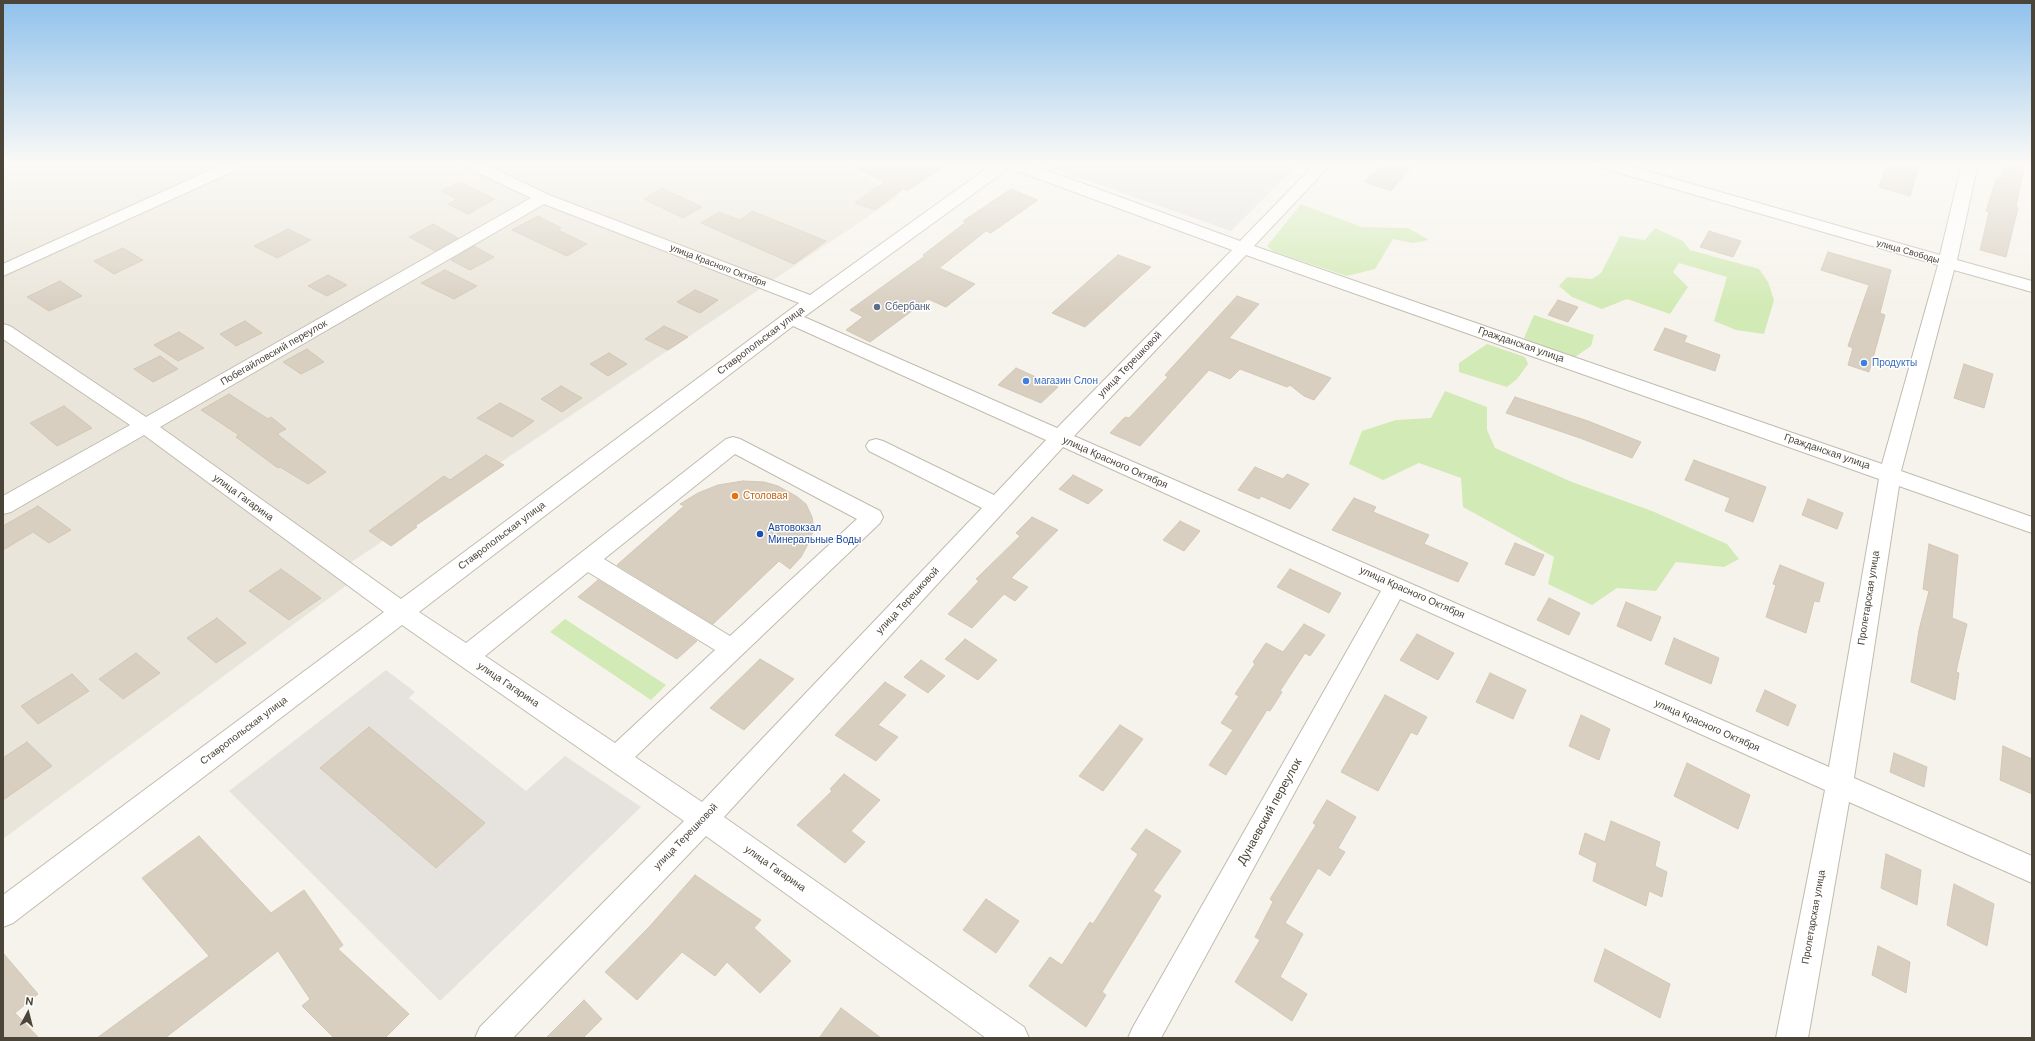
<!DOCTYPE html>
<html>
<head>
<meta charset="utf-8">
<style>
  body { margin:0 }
  #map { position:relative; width:2035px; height:1041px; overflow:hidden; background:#f6f3ec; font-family:"DM Sans",sans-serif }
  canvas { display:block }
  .frame { position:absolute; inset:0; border:4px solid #4b4439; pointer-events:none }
  .north { position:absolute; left:8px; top:993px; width:40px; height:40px; -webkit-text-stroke:3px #fff; paint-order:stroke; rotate:7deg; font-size:11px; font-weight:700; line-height:16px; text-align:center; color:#4b4439 }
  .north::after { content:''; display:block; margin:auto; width:14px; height:18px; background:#4b4439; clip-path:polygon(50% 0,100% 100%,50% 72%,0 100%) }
</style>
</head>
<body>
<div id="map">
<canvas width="2035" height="1041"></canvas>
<div class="frame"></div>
<div class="north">N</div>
</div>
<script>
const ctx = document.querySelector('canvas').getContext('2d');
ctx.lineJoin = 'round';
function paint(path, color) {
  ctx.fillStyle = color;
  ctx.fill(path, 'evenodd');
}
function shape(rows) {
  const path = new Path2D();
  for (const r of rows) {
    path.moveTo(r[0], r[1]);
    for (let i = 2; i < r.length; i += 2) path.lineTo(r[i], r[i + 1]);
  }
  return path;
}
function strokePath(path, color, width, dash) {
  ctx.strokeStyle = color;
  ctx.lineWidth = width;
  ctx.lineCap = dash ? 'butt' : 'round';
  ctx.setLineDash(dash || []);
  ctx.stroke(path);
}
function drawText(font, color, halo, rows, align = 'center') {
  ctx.font = font + ' "DM Sans",sans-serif';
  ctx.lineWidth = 3;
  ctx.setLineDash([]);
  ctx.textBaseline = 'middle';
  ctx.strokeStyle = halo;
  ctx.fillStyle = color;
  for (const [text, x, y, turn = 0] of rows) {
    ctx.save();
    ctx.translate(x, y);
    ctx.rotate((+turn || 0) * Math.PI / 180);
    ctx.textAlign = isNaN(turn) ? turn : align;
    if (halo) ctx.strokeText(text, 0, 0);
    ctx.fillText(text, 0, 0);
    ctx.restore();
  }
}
paint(shape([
  [3,163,878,163,858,174,899,196,341,569,355,579,3,839]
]), '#eae5da');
paint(shape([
  [1048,163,1299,163,1231,231,1045,166],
  [386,670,415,692,409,698,526,791,565,756,641,807,440,1001,229,791]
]), '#e6e2dd');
paint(shape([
  [1301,204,1361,227,1408,228,1429,240,1413,243,1393,239,1375,269,1347,276,1274,252,1267,246],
  [1655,228,1683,241,1690,250,1759,269,1768,282,1774,300,1764,334,1736,330,1714,321,1727,277,1679,263,1673,272,1688,287,1670,314,1627,299,1602,309,1572,297,1559,286,1567,277,1592,279,1601,273,1620,236,1645,240],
  [1534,315,1594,335,1591,346,1575,357,1552,351,1524,338],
  [1487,344,1525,357,1528,364,1517,379,1507,387,1459,372,1459,363],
  [1445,391,1487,407,1487,430,1495,448,1572,482,1652,511,1727,544,1739,559,1724,567,1676,562,1656,591,1617,588,1592,605,1548,584,1554,557,1463,507,1461,478,1419,463,1383,480,1349,464,1362,431,1396,420,1431,418],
  [565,619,666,685,651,700,550,632]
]), '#d2eab5');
const building = shape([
  [846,163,950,163,907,191,903,189,875,210,855,203,884,182,846,163],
  [1383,163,1415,163,1391,191,1364,182,1383,163],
  [1887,163,1920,163,1910,196,1879,187,1887,163],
  [2002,163,2025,163,2016,207,2018,208,2006,257,1980,250,1989,212,1986,211,1997,177,2002,178,2002,163],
  [460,182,495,199,468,214,448,204,457,199,441,191,460,182],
  [662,188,702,207,683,218,644,199,662,188],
  [1011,189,1038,200,991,233,986,231,939,268,975,284,946,307,928,299,870,342,846,330,863,317,850,310,925,256,923,255,966,222,963,221,1011,189],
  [752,211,757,213,826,241,794,264,701,223,719,212,740,220,752,211],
  [538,216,561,228,558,230,587,244,567,256,512,230,538,216],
  [433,224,458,238,435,251,409,237,433,224],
  [288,229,311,240,277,258,254,246,288,229],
  [1709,231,1741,241,1733,257,1700,247,1709,231],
  [474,246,494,257,470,270,451,260,474,246],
  [123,248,143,260,114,274,94,261,123,248],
  [1828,252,1891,270,1880,313,1885,315,1869,372,1848,365,1853,348,1848,346,1869,285,1821,270,1828,252],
  [1118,255,1151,267,1085,327,1052,313,1118,255],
  [445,270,477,286,454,299,421,283,445,270],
  [328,275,347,285,327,296,308,286,328,275],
  [60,281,82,296,49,311,27,297,60,281],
  [695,290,718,300,700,313,677,302,695,290],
  [1237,296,1259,304,1229,338,1331,378,1314,400,1304,396,1290,385,1287,387,1240,369,1230,379,1209,370,1140,446,1110,433,1125,417,1129,418,1168,377,1165,375,1237,296],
  [1558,300,1578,307,1568,322,1548,315,1558,300],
  [245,321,262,333,236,346,220,334,245,321],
  [664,326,688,337,668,350,645,339,664,326],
  [1665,328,1687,336,1684,342,1720,355,1715,371,1654,350,1665,328],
  [179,332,204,348,178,361,154,345,179,332],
  [307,349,324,362,301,374,283,362,307,349],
  [609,353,627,364,608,376,590,364,609,353],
  [160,356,178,369,153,382,134,369,160,356],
  [1964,364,1993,374,1984,408,1954,398,1964,364],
  [1016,368,1058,387,1041,403,998,385,1016,368],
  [561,386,582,398,562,412,541,399,561,386],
  [229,394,268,419,271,417,286,429,277,434,326,472,308,484,280,467,278,468,236,437,239,435,201,410,229,394],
  [1515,397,1588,421,1641,442,1632,458,1580,438,1506,413,1515,397],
  [500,403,534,421,512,437,477,418,500,403],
  [64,406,92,428,57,446,30,423,64,406],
  [486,455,504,465,415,526,417,527,391,546,369,531,444,476,450,480,486,455],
  [1694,460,1766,487,1753,522,1725,511,1730,498,1685,480,1694,460],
  [1255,467,1283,479,1287,474,1309,484,1290,509,1261,496,1259,499,1238,490,1255,467],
  [1073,475,1103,490,1088,504,1059,489,1073,475],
  [743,481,764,482,778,486,796,496,806,504,812,517,814,529,809,542,801,557,790,569,779,561,713,624,617,565,684,506,680,504,698,493,718,485,743,481],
  [1354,498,1376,507,1373,512,1429,535,1424,544,1468,563,1458,582,1332,530,1354,498],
  [1808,499,1843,513,1837,529,1802,515,1808,499],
  [38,506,71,530,49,543,33,532,3,550,3,526,38,506],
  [1032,517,1058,530,1011,578,1028,587,1015,601,1004,594,972,628,948,614,979,581,976,579,1020,536,1016,533,1032,517],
  [1180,521,1200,531,1184,551,1163,540,1180,521],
  [1515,543,1544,555,1534,576,1505,564,1515,543],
  [1929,544,1958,555,1952,618,1967,624,1956,672,1959,673,1955,700,1911,682,1919,630,1929,591,1923,589,1929,544],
  [1780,565,1824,583,1819,602,1814,601,1806,633,1766,617,1776,585,1773,584,1780,565],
  [281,569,321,598,289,620,249,591,281,569],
  [1290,569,1341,593,1329,613,1277,587,1290,569],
  [598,580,697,641,677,659,578,597,598,580],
  [1549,598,1580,613,1569,635,1537,620,1549,598],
  [1626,602,1661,617,1651,641,1617,626,1626,602],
  [217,618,246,643,216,663,187,638,217,618],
  [1304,624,1325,635,1310,656,1305,653,1280,691,1282,692,1270,711,1267,710,1226,775,1209,765,1233,730,1221,723,1239,696,1235,694,1255,664,1253,662,1266,643,1283,652,1304,624],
  [1417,634,1454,653,1438,680,1400,660,1417,634],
  [1674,638,1719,658,1711,684,1665,664,1674,638],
  [965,639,997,660,978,680,945,659,965,639],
  [136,653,160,673,123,699,99,679,136,653],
  [760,659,794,679,744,730,710,708,760,659],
  [921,660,945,676,928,693,904,677,921,660],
  [1490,673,1526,690,1513,719,1476,702,1490,673],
  [72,674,89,691,38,724,21,706,72,674],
  [885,682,906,695,878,725,898,737,876,761,835,735,885,682],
  [1765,690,1796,705,1788,726,1756,711,1765,690],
  [1385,695,1427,717,1417,735,1411,732,1378,791,1341,772,1385,695],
  [1581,715,1610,729,1599,760,1569,746,1581,715],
  [1120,725,1143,739,1103,791,1079,776,1120,725],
  [369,727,485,823,436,868,320,768,369,727],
  [27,742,52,766,3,800,3,758,27,742],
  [2003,746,2032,759,2032,794,2000,780,2003,746],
  [1894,753,1927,767,1924,787,1890,772,1894,753],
  [1687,763,1750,795,1738,829,1674,796,1687,763],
  [844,774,880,800,851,831,865,842,845,863,797,825,832,791,830,789,844,774],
  [1327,800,1356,817,1338,848,1345,852,1330,876,1318,868,1285,923,1303,934,1280,977,1307,994,1292,1021,1235,982,1260,940,1255,937,1273,902,1270,899,1316,825,1313,823,1327,800],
  [1611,821,1660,842,1655,866,1667,872,1662,897,1649,891,1646,906,1593,881,1597,863,1579,854,1585,833,1605,842,1611,821],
  [1146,829,1181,851,1153,891,1161,896,1102,992,1106,995,1086,1027,1029,986,1050,957,1062,965,1090,922,1093,924,1138,854,1131,849,1146,829],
  [199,836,271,913,304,890,343,945,338,949,409,1014,385,1038,334,1038,302,1006,310,999,278,951,165,1038,97,1038,209,956,142,878,199,836],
  [1886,854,1921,870,1917,905,1881,888,1886,854],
  [695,875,761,920,754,928,791,961,760,993,727,962,715,976,682,952,637,1000,605,972,650,926,695,875],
  [1954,884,1994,904,1987,946,1947,925,1954,884],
  [986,899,1019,921,996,953,963,930,986,899],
  [1878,946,1910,962,1906,993,1872,975,1878,946],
  [1605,949,1670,984,1660,1018,1594,981,1605,949],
  [3,953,38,994,15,1013,39,1038,3,1038,3,953],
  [584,1000,602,1019,583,1038,546,1038,584,1000],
  [841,1008,881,1038,819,1038,841,1008]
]);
paint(building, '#d8cfc1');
strokePath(building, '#d3c7b4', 1);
const minor = shape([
  [226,163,247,163,245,166,3,276,3,264,226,163],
  [462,163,482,163,549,195,810,295,994,163,1027,163,1240,241,1316,163,1332,163,1254,246,1882,464,1938,265,1595,166,1593,163,1619,163,1940,255,1962,163,1978,163,1957,260,2032,281,2032,292,1954,270,1901,471,2032,517,2032,533,1899,486,1854,778,2032,856,2032,883,1849,802,1808,1038,1776,1038,1825,790,1400,599,1161,1038,1128,1038,1133,1027,1381,591,1063,447,724,817,1024,1027,1029,1038,986,1038,706,836,513,1038,475,1038,480,1027,684,821,402,625,13,923,3,927,3,895,384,612,144,435,11,512,3,514,3,496,130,425,3,339,3,324,10,326,146,417,531,198,464,166,462,163],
  [1009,168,1232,250,1057,428,804,317,1009,168],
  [544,204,799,303,401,599,160,427,544,204],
  [1246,255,1879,479,1829,767,1074,436,1246,255],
  [793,326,1046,440,994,495,883,441,876,439,869,441,866,446,869,451,982,508,702,802,635,757,880,523,883,517,880,511,740,439,733,437,726,439,466,643,419,612,793,326],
  [735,454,857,519,730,636,604,559,735,454],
  [588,572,715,650,615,743,485,656,588,572]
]);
strokePath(minor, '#c2bbae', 2);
paint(minor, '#fff');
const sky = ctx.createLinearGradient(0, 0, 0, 309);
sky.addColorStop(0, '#8fc1ec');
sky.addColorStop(0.53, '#fbfaf6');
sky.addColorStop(1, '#fbfaf600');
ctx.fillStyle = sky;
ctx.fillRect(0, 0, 2035, 309);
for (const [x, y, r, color] of [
  [877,307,4,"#5c6f8a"],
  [1864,363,4,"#3f7fe0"],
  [1026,381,4,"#3f7fe0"],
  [735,496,4,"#e8710a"],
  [760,534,4,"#1a4fb4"]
]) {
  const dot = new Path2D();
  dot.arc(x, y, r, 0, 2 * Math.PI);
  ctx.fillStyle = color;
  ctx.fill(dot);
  strokePath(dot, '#fff', 1.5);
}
drawText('9px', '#4b4439', '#fff', [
  ["улица Свободы",1908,252,16],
  ["улица Красного Октября",718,266,21]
]);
drawText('10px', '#4e5e75', '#fff', [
  ["Сбербанк",885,307]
], 'left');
drawText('10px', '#4b4439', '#fff', [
  ["Ставропольская улица",761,341,-37],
  ["Гражданская улица",1521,345,19],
  ["Побегайловский переулок",274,353,-30],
  ["улица Терешковой",1130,365,-46],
  ["Гражданская улица",1827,452,19],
  ["улица Красного Октября",1115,463,24],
  ["улица Гагарина",243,498,36],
  ["Ставропольская улица",502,536,-37],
  ["улица Красного Октября",1412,593,24],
  ["Пролетарская улица",1869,598,-81],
  ["улица Терешковой",908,601,-47],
  ["улица Гагарина",508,685,34],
  ["улица Красного Октября",1707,726,24],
  ["Ставропольская улица",244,731,-37],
  ["улица Терешковой",686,837,-46],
  ["улица Гагарина",775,869,35],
  ["Пролетарская улица",1814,917,-80]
]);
drawText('10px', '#366cbe', '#fff', [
  ["Продукты",1872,363],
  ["магазин Слон",1034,381]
], 'left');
drawText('10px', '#c56008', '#fff', [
  ["Столовая",743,496]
], 'left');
drawText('10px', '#164399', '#fff', [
  ["Автовокзал",768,528],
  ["Минеральные Воды",768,540]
], 'left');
drawText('12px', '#4b4439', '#fff', [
  ["Дунаевский переулок",1270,812,-61]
]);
</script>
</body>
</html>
